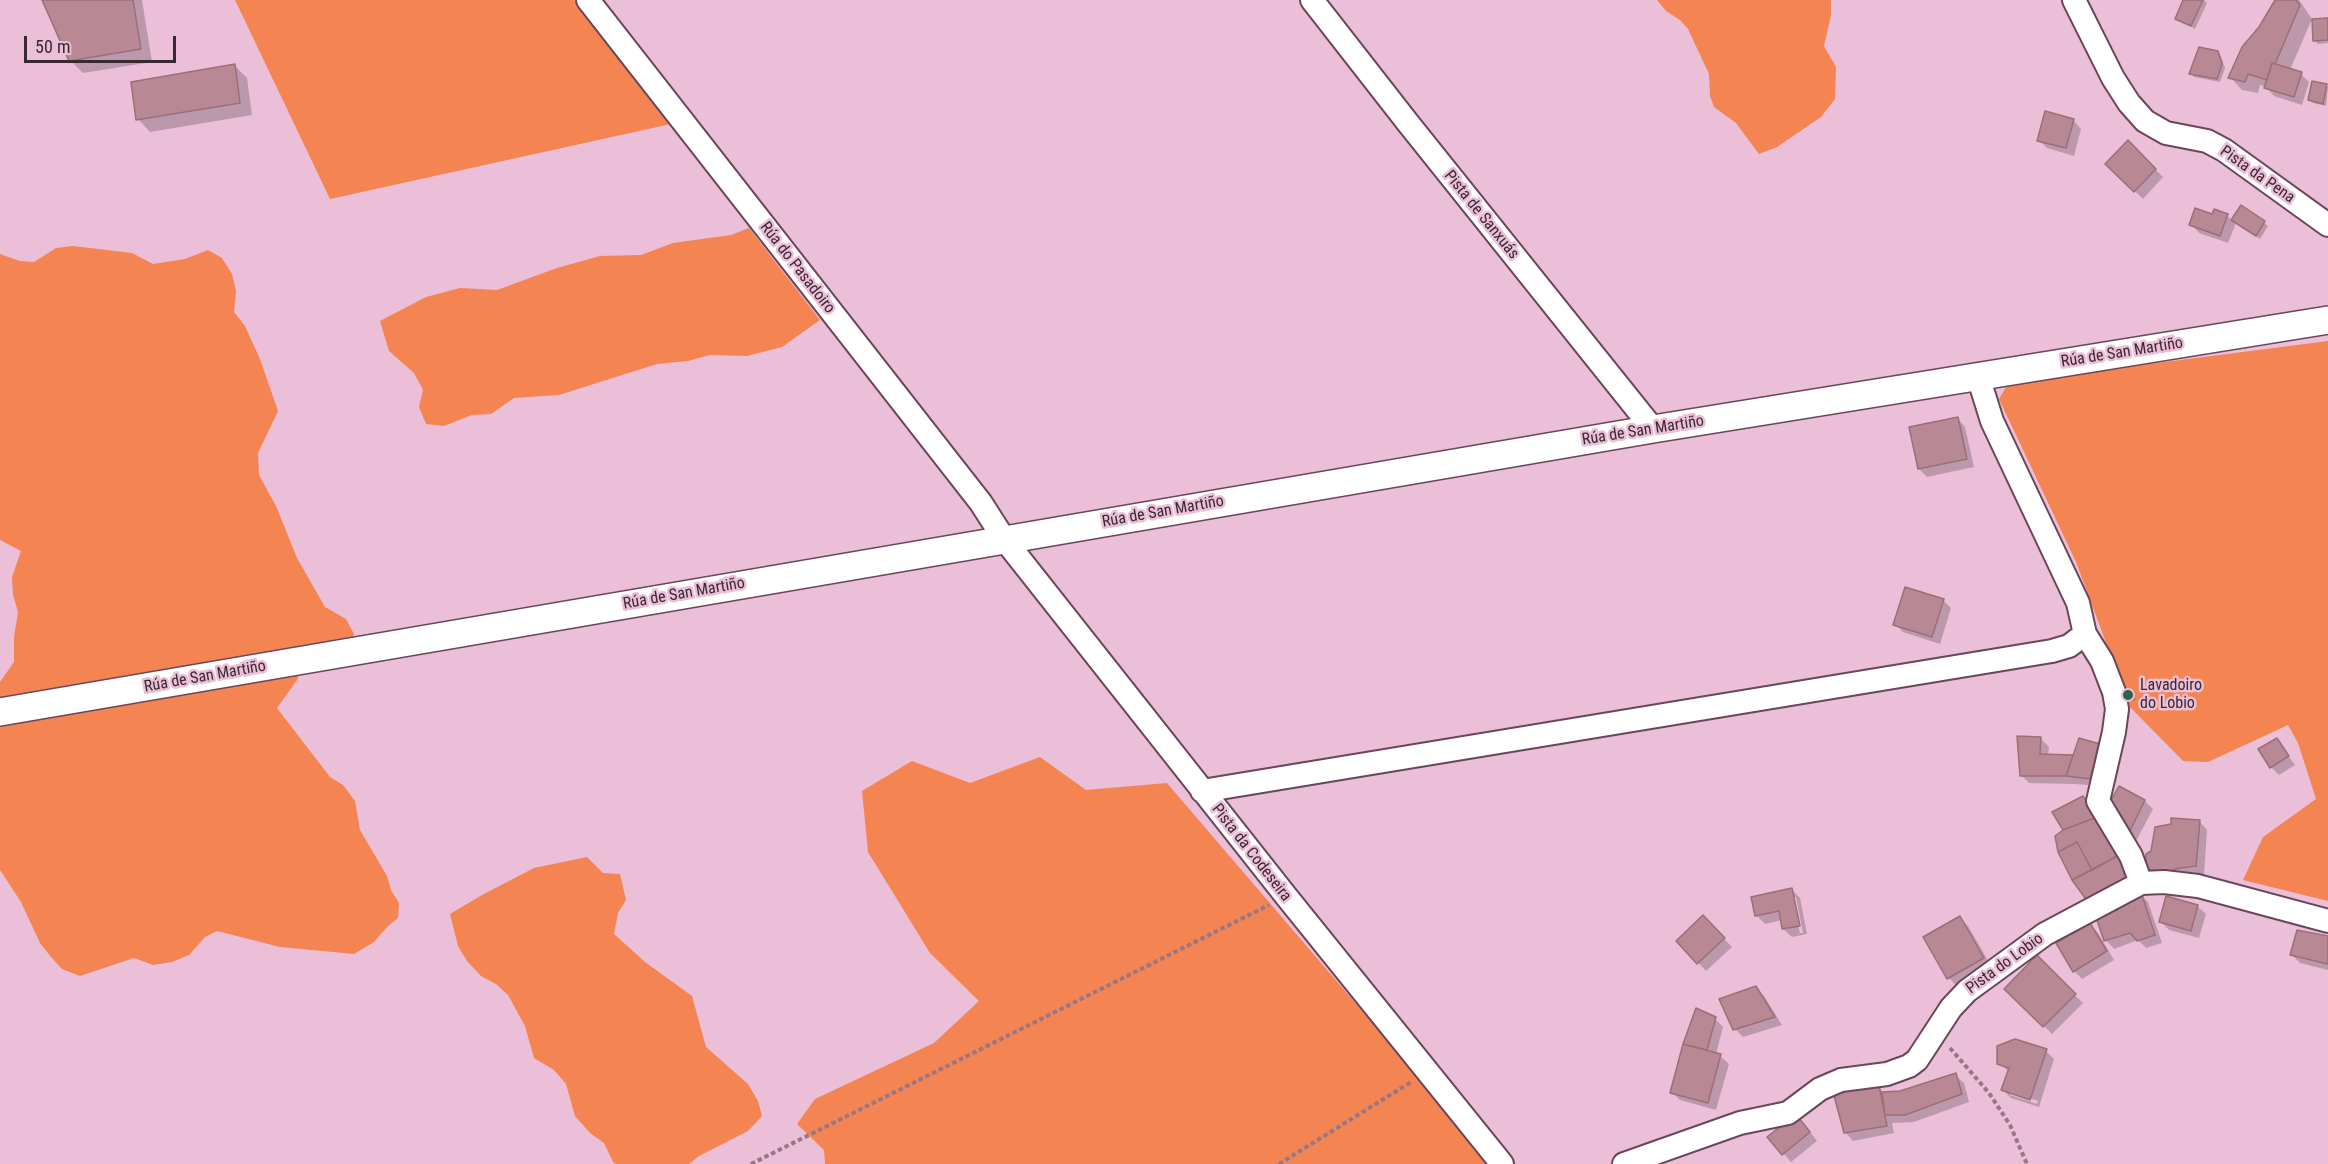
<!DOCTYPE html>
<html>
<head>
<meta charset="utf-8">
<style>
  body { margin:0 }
  #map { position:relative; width:2328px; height:1164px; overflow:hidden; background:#ebbfd7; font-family:"Roboto Condensed",sans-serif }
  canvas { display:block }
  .scale { position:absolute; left:24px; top:36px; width:152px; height:27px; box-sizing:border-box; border:3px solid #392831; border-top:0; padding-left:8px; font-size:18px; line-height:21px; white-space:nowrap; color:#392831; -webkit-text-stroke:4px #ebbfd7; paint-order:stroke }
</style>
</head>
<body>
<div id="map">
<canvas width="2328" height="1164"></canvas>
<div class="scale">50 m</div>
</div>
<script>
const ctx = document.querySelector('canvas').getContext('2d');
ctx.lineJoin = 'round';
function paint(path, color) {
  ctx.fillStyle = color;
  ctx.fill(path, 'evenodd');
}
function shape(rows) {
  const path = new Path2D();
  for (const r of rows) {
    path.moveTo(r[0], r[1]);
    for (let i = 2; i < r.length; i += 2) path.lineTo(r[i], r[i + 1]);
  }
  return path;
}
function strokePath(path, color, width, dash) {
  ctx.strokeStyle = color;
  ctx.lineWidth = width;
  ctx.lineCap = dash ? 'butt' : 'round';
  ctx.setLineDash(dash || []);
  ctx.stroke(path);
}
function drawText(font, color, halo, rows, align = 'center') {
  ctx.font = font + ' "Roboto Condensed",sans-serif';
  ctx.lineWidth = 5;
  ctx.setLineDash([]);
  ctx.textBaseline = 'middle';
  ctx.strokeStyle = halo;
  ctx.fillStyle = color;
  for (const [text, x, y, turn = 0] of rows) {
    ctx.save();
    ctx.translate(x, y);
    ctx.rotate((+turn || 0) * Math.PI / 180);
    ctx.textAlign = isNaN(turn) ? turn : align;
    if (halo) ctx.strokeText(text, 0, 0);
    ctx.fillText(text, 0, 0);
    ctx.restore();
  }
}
paint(shape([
  [235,0,574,0,671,124,330,199],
  [1657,0,1831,0,1831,15,1824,46,1836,67,1835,99,1821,117,1777,147,1759,154,1736,123,1714,107,1710,96,1709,74,1688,29,1680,20,1666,11],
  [749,228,820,320,782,347,747,356,710,355,688,361,657,364,559,395,514,398,491,414,472,415,444,426,426,424,419,407,423,390,414,373,389,351,380,321,426,297,460,288,497,290,557,268,600,256,641,255,673,243,731,235],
  [73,246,132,253,153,264,185,259,208,250,222,258,232,274,236,291,234,312,245,326,260,359,278,411,258,453,259,475,276,506,297,558,325,607,346,619,354,634,351,642,305,657,297,680,277,708,330,777,343,785,355,801,360,830,387,876,391,890,399,903,398,918,388,926,374,942,354,954,280,947,217,931,205,937,189,955,172,962,153,965,134,958,80,976,62,969,51,957,40,943,21,902,0,870,0,682,14,662,14,637,18,612,13,595,12,577,21,551,0,540,0,254,20,261,34,262,56,248],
  [2328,341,2328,901,2243,880,2263,837,2316,799,2298,743,2288,725,2208,762,2183,761,2130,707,2076,562,1999,399,2009,382],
  [1040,757,1086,790,1167,783,1399,1054,1487,1164,825,1164,824,1150,797,1124,815,1099,934,1043,979,1001,930,953,868,852,862,791,912,761,970,783],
  [587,857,603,873,620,874,626,900,618,913,614,934,645,962,692,996,706,1047,748,1084,758,1101,762,1116,748,1131,699,1156,689,1164,616,1164,613,1162,604,1143,590,1133,575,1116,566,1084,554,1070,534,1058,525,1026,508,995,496,984,481,976,467,961,458,946,450,914,482,895,534,868]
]), '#f48451');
paint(shape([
  [43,0,142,0,152,62,83,73,70,60],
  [2185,0,2204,0,2207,3,2195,29,2176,18],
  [2276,0,2299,0,2312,19,2290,70,2301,74,2309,82,2302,105,2274,96,2266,87,2260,85,2258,93,2242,90,2230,77],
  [2328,21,2328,43,2318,44,2314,40],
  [2217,52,2221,56,2225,68,2220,82,2194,77,2191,73],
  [235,66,247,78,252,115,150,132,138,119],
  [2313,83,2328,87,2326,106,2313,103,2309,100],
  [2073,120,2081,129,2074,156,2047,148,2039,140],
  [2128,142,2163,177,2143,199,2107,164],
  [2242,207,2268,226,2260,239,2236,223,2228,243,2199,233,2191,224,2213,216,2227,215,2232,221],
  [1957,418,1965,427,1974,467,1927,477,1919,469],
  [1943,600,1951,608,1940,644,1903,632,1895,624],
  [2132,693,2136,700,2129,702,2126,699],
  [2041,739,2049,747,2048,756,2074,757,2099,746,2098,786,2075,784,2029,783,2021,775],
  [2276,740,2295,765,2279,775,2271,767],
  [2120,788,2145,801,2153,809,2135,843,2118,829],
  [2199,821,2207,830,2204,874,2182,877,2182,884,2153,851],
  [1792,890,1800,898,1807,934,1792,937,1783,929,1782,920,1765,924,1757,916],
  [1792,897,1796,897,1803,933,1800,933],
  [2140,894,2148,902,2162,943,2146,948,2138,940,2114,949,2106,940,2098,918,2118,911],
  [2197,906,2206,914,2199,938,2169,930,2161,922],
  [1703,917,1732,947,1706,971,1678,941],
  [1960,918,1968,926,1991,966,1957,986,1949,978],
  [2090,925,2098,933,2114,960,2082,979,2074,971],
  [2328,937,2328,970,2300,963,2292,955],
  [2037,958,2083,1003,2052,1034,2007,989],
  [1756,988,1764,996,1782,1025,1743,1037,1735,1029],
  [1697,1011,1715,1019,1723,1027,1716,1054,1720,1056,1729,1064,1716,1110,1680,1100,1672,1092],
  [2046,1051,2054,1059,2039,1107,2011,1098,2003,1090,2009,1072,1999,1063],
  [2010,1092,2038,1101,2037,1104,2010,1095],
  [1955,1075,1964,1083,1969,1102,1914,1122,1892,1123,1894,1133,1853,1141,1845,1132,1878,1087,1885,1094,1900,1092],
  [1804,1124,1817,1141,1791,1162,1769,1137]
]), '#0003');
const building = shape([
  [42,0,133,0,141,49,69,61,42,0],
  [2183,0,2203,0,2191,26,2175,19,2183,0],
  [2275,0,2296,0,2300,5,2275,64,2272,63,2267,80,2248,74,2245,82,2228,78,2242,47,2259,27,2275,0],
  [2328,18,2328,40,2313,41,2312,19,2328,18],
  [2199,47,2218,51,2222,64,2217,79,2189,74,2199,47],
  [2272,63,2302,72,2294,97,2264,88,2272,63],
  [235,64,240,103,136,120,131,82,235,64],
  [2312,81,2327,84,2323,104,2308,100,2312,81],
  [2045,111,2074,119,2066,148,2037,141,2045,111],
  [2128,140,2156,169,2134,192,2105,164,2128,140],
  [2241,205,2265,221,2256,236,2231,220,2241,205],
  [2195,208,2212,214,2214,209,2228,214,2220,236,2189,225,2195,208],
  [1958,417,1967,459,1918,469,1909,427,1958,417],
  [1905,587,1944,599,1932,637,1893,625,1905,587],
  [2132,691,2134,697,2124,699,2122,694,2132,691],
  [2017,736,2041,737,2040,754,2073,755,2066,776,2020,776,2017,736],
  [2079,738,2100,744,2090,779,2066,776,2079,738],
  [2277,738,2289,756,2270,768,2258,749,2277,738],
  [2119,786,2145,800,2127,837,2106,809,2119,786],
  [2083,796,2097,817,2063,830,2052,812,2083,796],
  [2097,817,2119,855,2092,870,2077,842,2058,852,2055,836,2063,830,2097,817],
  [2171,818,2200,820,2196,866,2174,869,2175,877,2145,871,2146,854,2151,851,2155,827,2171,824,2171,818],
  [2077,842,2092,870,2072,880,2058,852,2077,842],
  [2119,855,2128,882,2088,902,2072,880,2119,855],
  [1792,888,1800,926,1782,929,1779,911,1755,916,1751,897,1792,888],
  [2141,892,2155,935,2137,941,2130,933,2104,941,2096,917,2117,910,2123,898,2141,892],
  [2166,896,2198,905,2191,931,2159,922,2166,896],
  [1703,915,1725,938,1697,964,1676,941,1703,915],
  [1960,916,1984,958,1947,979,1923,937,1960,916],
  [2090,923,2107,951,2073,972,2056,943,2090,923],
  [2297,930,2328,936,2328,964,2290,955,2297,930],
  [2037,955,2076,994,2043,1027,2004,989,2037,955],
  [1756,986,1775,1017,1733,1030,1719,999,1756,986],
  [1696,1008,1716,1017,1707,1050,1683,1044,1696,1008],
  [2015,1039,2047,1049,2030,1100,2001,1090,2009,1068,1997,1064,1997,1046,2015,1039],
  [1683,1044,1721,1054,1708,1103,1670,1093,1683,1044],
  [1956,1073,1962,1094,1905,1115,1885,1115,1882,1092,1900,1091,1956,1073],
  [1879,1085,1887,1126,1844,1133,1833,1092,1879,1085],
  [1796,1114,1810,1132,1782,1155,1767,1137,1796,1114]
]);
paint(building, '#b88994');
strokePath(building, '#9b6e78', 1.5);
const minor = shape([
  [588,0,981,503,1004,539,1286,896,1502,1164],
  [1312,0,1408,123,1653,429],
  [2074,0,2113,78,2129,103,2145,121,2166,133,2207,141,2224,150,2328,225],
  [1978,376,1992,421,2078,603,2085,634,2102,661,2114,692,2117,709,2114,732,2098,801,2131,856,2141,883],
  [1202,791,2052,651,2069,646,2085,634],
  [1624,1164,1740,1123,1788,1113,1820,1089,1841,1080,1887,1074,1909,1066,1917,1060,1951,1008,1967,991,2045,934,2141,883,2164,882,2198,886,2328,921]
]);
const tertiary = shape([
  [0,712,1653,429,2328,320]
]);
strokePath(minor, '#6b465b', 26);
strokePath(tertiary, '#6b465b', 30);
strokePath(shape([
  [1950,1048,1989,1093,2010,1125,2027,1164],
  [751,1164,1269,905],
  [1279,1164,1411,1082]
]), '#967788', 4, [4.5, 3]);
strokePath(minor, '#fff', 22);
strokePath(tertiary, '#fff', 27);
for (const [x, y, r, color] of [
  [2128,695,6,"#2b644c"]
]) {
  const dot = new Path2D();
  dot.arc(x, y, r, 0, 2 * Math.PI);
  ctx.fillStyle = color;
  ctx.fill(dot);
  strokePath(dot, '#ebbfd7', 2);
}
drawText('16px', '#392831', '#ebbfd7', [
  ["Pista da Pena",2257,175,35],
  ["Pista de Sanxuás",1481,215,51],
  ["Rúa do Pasadoiro",797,268,52],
  ["Rúa de San Martiño",2122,353,-9],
  ["Rúa de San Martiño",1643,431,-9],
  ["Rúa de San Martiño",1163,512,-10],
  ["Rúa de San Martiño",684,594,-10],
  ["Rúa de San Martiño",205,677,-10],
  ["Pista da Codeseira",1251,853,52],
  ["Pista do Lobio",2005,964,-36]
]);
drawText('16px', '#392831', '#ebbfd7', [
  ["Lavadoiro",2140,686],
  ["do Lobio",2140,704]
], 'left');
</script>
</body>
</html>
